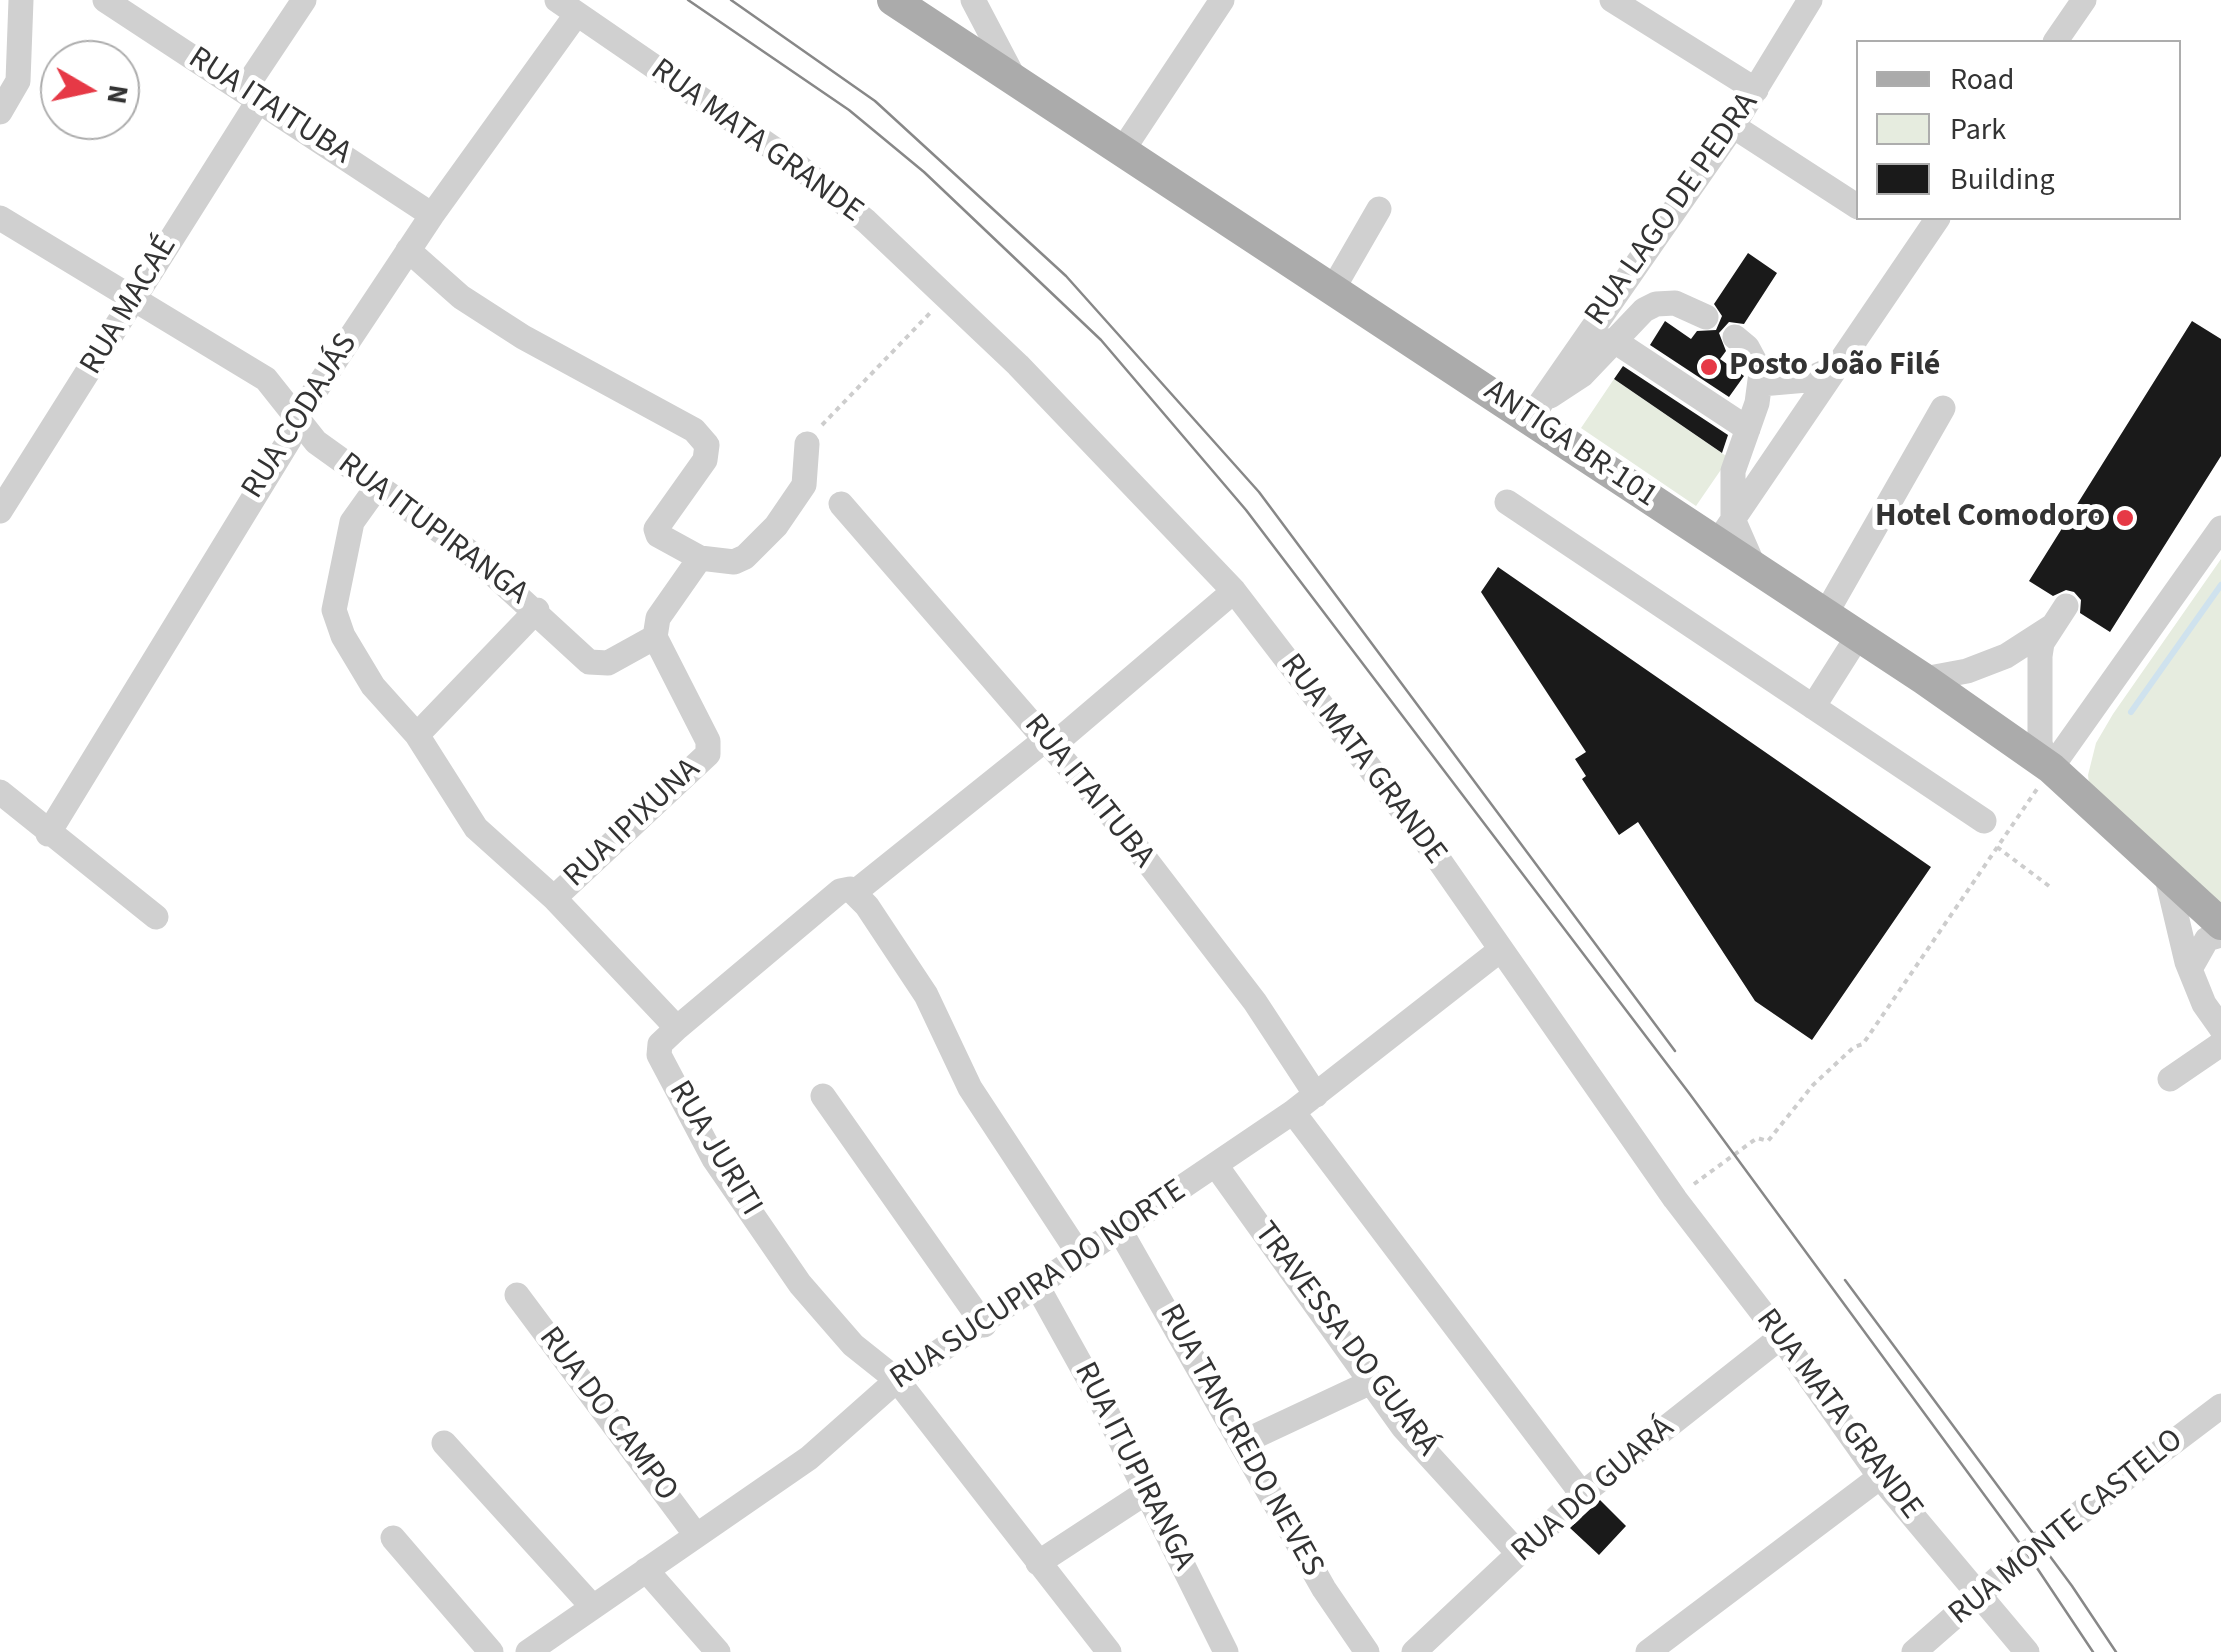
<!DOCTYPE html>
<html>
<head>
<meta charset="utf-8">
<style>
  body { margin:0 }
  #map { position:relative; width:2221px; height:1652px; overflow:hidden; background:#fff; font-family:"Source Sans 3",sans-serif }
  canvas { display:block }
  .legend { position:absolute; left:1856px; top:40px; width:325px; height:180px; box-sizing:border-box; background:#fff; border:2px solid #adadad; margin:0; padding:12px 18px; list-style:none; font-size:30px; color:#333 }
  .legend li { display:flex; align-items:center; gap:20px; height:50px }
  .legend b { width:50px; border:2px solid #adadad }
  .north { position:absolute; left:40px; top:40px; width:100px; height:100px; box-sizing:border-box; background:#fff; border:2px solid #adadad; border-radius:50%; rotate:99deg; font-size:28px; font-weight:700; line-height:40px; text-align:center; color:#333 }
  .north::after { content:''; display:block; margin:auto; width:35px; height:45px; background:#e63946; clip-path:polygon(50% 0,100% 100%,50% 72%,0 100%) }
</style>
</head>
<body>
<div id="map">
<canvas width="2221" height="1652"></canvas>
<ul class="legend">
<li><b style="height:12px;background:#ababab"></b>Road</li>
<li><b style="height:28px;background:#e6ecdf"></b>Park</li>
<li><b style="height:28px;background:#1a1a1a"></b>Building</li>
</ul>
<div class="north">N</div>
</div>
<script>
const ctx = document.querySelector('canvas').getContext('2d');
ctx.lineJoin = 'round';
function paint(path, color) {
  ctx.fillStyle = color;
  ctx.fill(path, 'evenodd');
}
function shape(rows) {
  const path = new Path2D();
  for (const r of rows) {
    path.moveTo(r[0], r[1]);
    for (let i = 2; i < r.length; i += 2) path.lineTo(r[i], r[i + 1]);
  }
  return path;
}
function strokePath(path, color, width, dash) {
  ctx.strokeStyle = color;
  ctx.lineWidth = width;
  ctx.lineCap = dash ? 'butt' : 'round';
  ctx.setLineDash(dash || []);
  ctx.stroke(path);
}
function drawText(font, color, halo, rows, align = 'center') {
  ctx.font = font + ' "Source Sans 3",sans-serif';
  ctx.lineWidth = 10;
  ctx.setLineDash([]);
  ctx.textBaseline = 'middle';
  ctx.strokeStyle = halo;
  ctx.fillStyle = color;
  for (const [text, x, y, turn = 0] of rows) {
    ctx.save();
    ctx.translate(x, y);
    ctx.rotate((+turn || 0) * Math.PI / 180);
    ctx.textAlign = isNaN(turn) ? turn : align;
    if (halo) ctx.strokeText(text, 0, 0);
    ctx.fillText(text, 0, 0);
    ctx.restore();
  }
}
paint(shape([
  [1614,379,1729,458,1696,506,1581,428],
  [2221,559,2221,924,2091,802,2088,775,2096,743,2113,714]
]), '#e6ecdf');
strokePath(shape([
  [2131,712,2221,585]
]), '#cfe2ee', 6);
paint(shape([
  [1748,253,1777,273,1744,324,1729,322,1719,333,1726,351,1720,359,1744,376,1729,397,1650,345,1665,321,1691,339,1697,331,1716,330,1722,316,1714,304],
  [2192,321,2221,339,2221,456,2110,632,2080,613,2081,600,2074,592,2066,590,2053,596,2029,581],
  [1623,366,1728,435,1722,453,1614,379],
  [1498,567,1931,867,1812,1040,1755,1001,1638,822,1619,835,1582,779,1586,776,1575,759,1586,752,1481,592],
  [1600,1500,1626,1526,1599,1555,1570,1528]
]), '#1a1a1a');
strokePath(shape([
  [822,425,930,313],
  [1997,847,2049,886],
  [1694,1184,1757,1138,1768,1141,1813,1085,1854,1047,1863,1044,2037,789]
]), '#cdcdcd', 4, [5, 5]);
strokePath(shape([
  [105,0,432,215],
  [557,0,793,162,866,221,1018,365,1234,591,1425,840,1675,1199,1781,1337,1880,1477,2027,1652],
  [973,0,1014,78],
  [1612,0,1756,90],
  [2055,42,2084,0],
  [244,90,304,0],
  [0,112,18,81,21,0],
  [1733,126,1858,207],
  [1122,151,1222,0],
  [0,218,266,379,316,442,468,551,589,662,608,663,655,637],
  [408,250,461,297,523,337,694,430,707,445,705,460,656,529,658,535,700,558],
  [1334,287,1379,209],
  [1735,337,1747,347,1761,373,1757,403,1733,471,1733,519,1754,567],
  [1613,340,1748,429],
  [1761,384,1807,380,1838,366],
  [1550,396,1582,375,1644,310,1656,304,1675,303,1706,317],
  [1531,417,1733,126,1810,0],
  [377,487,352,522,334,610,343,636,373,686,417,735,476,828,554,898,677,1028,660,1044,659,1055,714,1159,800,1284,853,1345,897,1380,1109,1652],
  [1507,502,1984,821],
  [841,504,1117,822,1255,1002,1316,1095],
  [0,511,259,100],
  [1717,543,1938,218],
  [1825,615,1943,408],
  [1924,679,1967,671,2006,656,2051,627],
  [1813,707,1858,636],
  [417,735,537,610],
  [1052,746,1234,591],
  [2046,764,2040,743,2040,656,2042,643,2066,606],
  [2051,768,2221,528],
  [0,792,156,917],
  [48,834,289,440,297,418,432,215,576,15],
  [2165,869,2187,962,2204,1004,2221,1028],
  [855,892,1046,739],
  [554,898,708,754,708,741,655,637,658,618,700,558,734,562,745,557,776,526,804,485,807,444],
  [2190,969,2207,939,2221,935],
  [677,1028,840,891,850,889,867,906,926,995,970,1088,1079,1254],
  [2170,1079,2221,1044],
  [823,1096,984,1325],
  [1293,1112,1582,1494],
  [1217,1167,1403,1427,1519,1554],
  [1118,1227,1324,1589,1367,1652],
  [1036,1284,1102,1403,1226,1652],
  [517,1295,696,1535],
  [1243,1442,1369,1383],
  [444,1443,591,1605],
  [393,1538,491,1652],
  [1038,1563,1145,1493],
  [646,1570,718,1652],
  [528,1652,809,1458,897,1380,1293,1112,1499,951],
  [1414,1652,1582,1494,1781,1337],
  [1648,1652,1880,1477],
  [1914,1652,2027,1553,2221,1406]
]), '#d0d0d0', 25);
strokePath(shape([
  [893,0,1924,679,2051,768,2221,924]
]), '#ababab', 32);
strokePath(shape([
  [688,0,849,110,924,172,1101,340,1246,510,1689,1093,2027,1553,2093,1652],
  [731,0,875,101,1066,276,1259,492,1675,1051],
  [1845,1280,2072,1586,2116,1652]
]), '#888', 2.5);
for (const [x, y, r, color] of [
  [1709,367,10,"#e63946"],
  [2125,518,10,"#e63946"]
]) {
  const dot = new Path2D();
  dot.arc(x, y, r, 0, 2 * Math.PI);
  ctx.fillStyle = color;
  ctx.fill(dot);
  strokePath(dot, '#fff', 4);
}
drawText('32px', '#333', '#fff', [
  ["RUA ITAITUBA",269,107,33],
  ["RUA MATA GRANDE",756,142,36],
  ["RUA LAGO DE PEDRA",1673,210,-55],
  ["RUA MACAÉ",130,306,-59],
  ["RUA CODAJÁS",301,417,-58],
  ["ANTIGA BR-101",1570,445,34],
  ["RUA ITUPIRANGA",432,530,37],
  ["RUA MATA GRANDE",1362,760,53],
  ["RUA ITAITUBA",1088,792,51],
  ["RUA IPIXUNA",633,824,-43],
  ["RUA JURITI",714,1149,59],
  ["RUA SUCUPIRA DO NORTE",1039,1286,-34],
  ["TRAVESSA DO GUARÁ",1345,1340,53],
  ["RUA DO CAMPO",607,1415,53],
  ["RUA MATA GRANDE",1838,1415,53],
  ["RUA TANCREDO NEVES",1240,1441,61],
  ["RUA ITUPIRANGA",1133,1467,63],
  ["RUA DO GUARÁ",1594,1491,-41],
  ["RUA MONTE CASTELO",2067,1528,-39]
]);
drawText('bold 32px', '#333', '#fff', [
  ["Posto João Filé",1729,367],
  ["Hotel Comodoro",2105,518,"right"]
], 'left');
</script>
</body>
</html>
